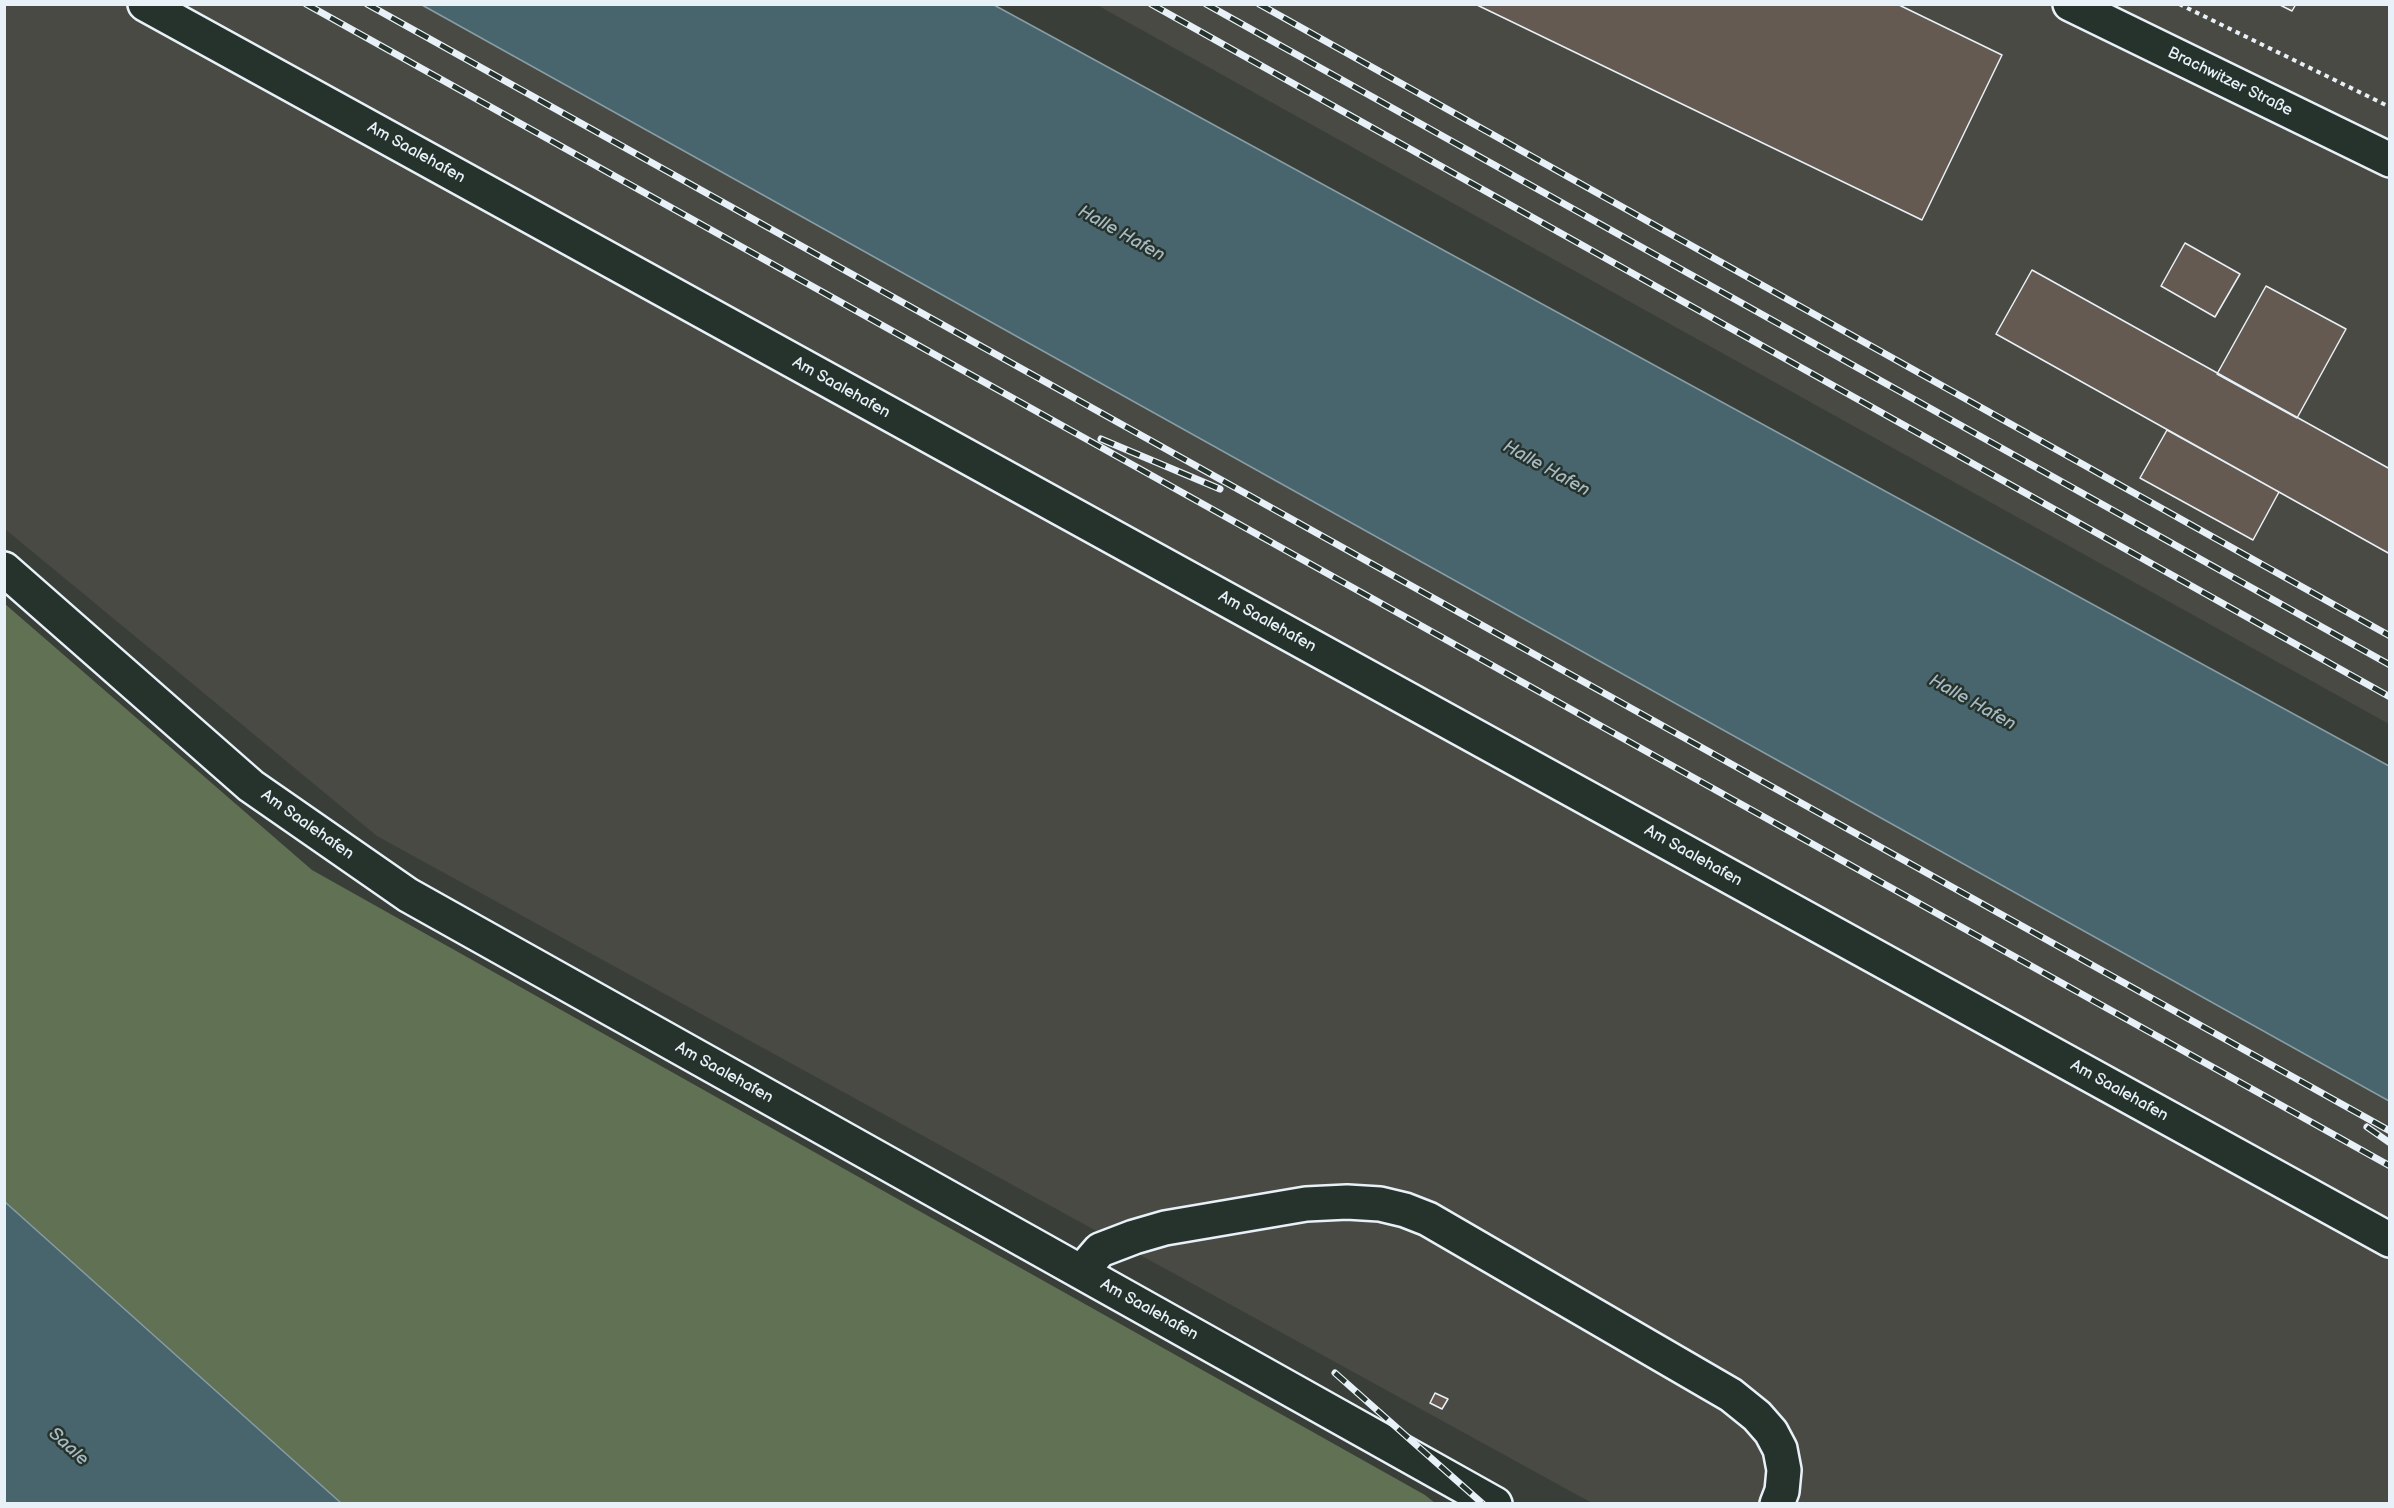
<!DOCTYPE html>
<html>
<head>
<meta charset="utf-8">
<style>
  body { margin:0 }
  #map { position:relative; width:2394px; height:1508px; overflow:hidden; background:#393f38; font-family:"Balsamiq Sans",sans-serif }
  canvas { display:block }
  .frame { position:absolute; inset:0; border:6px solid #e8f1f8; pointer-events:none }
</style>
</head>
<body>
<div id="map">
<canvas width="2394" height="1508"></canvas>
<div class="frame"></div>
</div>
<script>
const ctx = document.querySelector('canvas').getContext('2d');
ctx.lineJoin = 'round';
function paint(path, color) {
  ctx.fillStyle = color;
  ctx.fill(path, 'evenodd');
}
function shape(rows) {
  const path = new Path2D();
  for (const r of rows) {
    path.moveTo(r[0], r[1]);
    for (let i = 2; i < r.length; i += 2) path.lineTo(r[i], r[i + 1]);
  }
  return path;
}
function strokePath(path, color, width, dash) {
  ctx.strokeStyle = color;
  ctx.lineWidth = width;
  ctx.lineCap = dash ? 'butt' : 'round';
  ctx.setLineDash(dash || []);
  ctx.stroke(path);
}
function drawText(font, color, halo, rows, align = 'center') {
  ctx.font = font + ' "Balsamiq Sans",sans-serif';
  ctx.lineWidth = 5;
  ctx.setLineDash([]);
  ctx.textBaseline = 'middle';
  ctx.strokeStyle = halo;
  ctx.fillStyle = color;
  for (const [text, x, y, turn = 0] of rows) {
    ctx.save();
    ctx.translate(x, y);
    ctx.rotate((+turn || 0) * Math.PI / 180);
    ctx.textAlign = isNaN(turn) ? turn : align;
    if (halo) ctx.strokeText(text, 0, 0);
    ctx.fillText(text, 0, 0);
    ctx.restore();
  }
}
paint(shape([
  [4,5,422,5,2389,1102,2389,1503,1592,1503,377,836,5,529],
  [1097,5,2389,5,2389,724,1289,112]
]), '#494a44');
paint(shape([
  [5,604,312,870,1425,1495,1435,1503,341,1503,5,1202]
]), '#607154');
const water = shape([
  [422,5,994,5,2389,766,2389,1101,422,5],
  [5,1202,341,1503,5,1503,5,1202]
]);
paint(water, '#48656e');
strokePath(water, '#889da5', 1.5);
const building = shape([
  [1475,4,1897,4,2002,55,1922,220,1475,4],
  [2278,4,2296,4,2292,11,2278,4],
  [2185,243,2240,274,2215,317,2161,286,2185,243],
  [2032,270,2390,469,2390,554,1996,334,2032,270],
  [2266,286,2346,329,2297,418,2217,374,2266,286],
  [2167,430,2279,492,2253,540,2140,478,2167,430],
  [1435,1393,1448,1399,1442,1409,1430,1403,1435,1393]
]);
paint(building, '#655a52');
strokePath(building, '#e8f1f8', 1.5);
const minor = shape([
  [145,4,2390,1240],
  [2070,4,2390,160],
  [4,569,251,786,408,895,1495,1504],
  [1081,1272,1100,1250,1134,1237,1165,1228,1306,1204,1347,1202,1380,1204,1405,1210,1428,1219,1731,1395,1757,1416,1771,1432,1780,1449,1784,1470,1782,1491,1777,1504]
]);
strokePath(minor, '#e8f1f8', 38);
strokePath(shape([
  [2179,4,2390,107]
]), '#e8f1f8', 4, [4.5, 4.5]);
strokePath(minor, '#26332d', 33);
const rail = shape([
  [306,4,2390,1166],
  [367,4,2390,1131],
  [1151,4,2390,697],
  [1206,4,2390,665],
  [1259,4,2390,636],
  [1101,439,1220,489],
  [2367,1127,2390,1143],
  [1335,1373,1483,1504]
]);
strokePath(rail, '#e8f1f8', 7);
strokePath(rail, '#26332d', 4.5, [14]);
drawText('16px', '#e8f1f8', '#26332d', [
  ["Brachwitzer Straße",2230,82,26],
  ["Am Saalehafen",416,153,29],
  ["Am Saalehafen",841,388,29],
  ["Am Saalehafen",1267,622,29],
  ["Am Saalehafen",307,825,35],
  ["Am Saalehafen",1693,856,29],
  ["Am Saalehafen",724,1073,29],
  ["Am Saalehafen",2119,1091,29],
  ["Am Saalehafen",1149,1310,29]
]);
drawText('italic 18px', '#a8b9c1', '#26332d', [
  ["Halle Hafen",1121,234,29],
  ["Halle Hafen",1546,469,29],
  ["Halle Hafen",1972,703,29],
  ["Saale",68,1447,42]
]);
</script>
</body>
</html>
